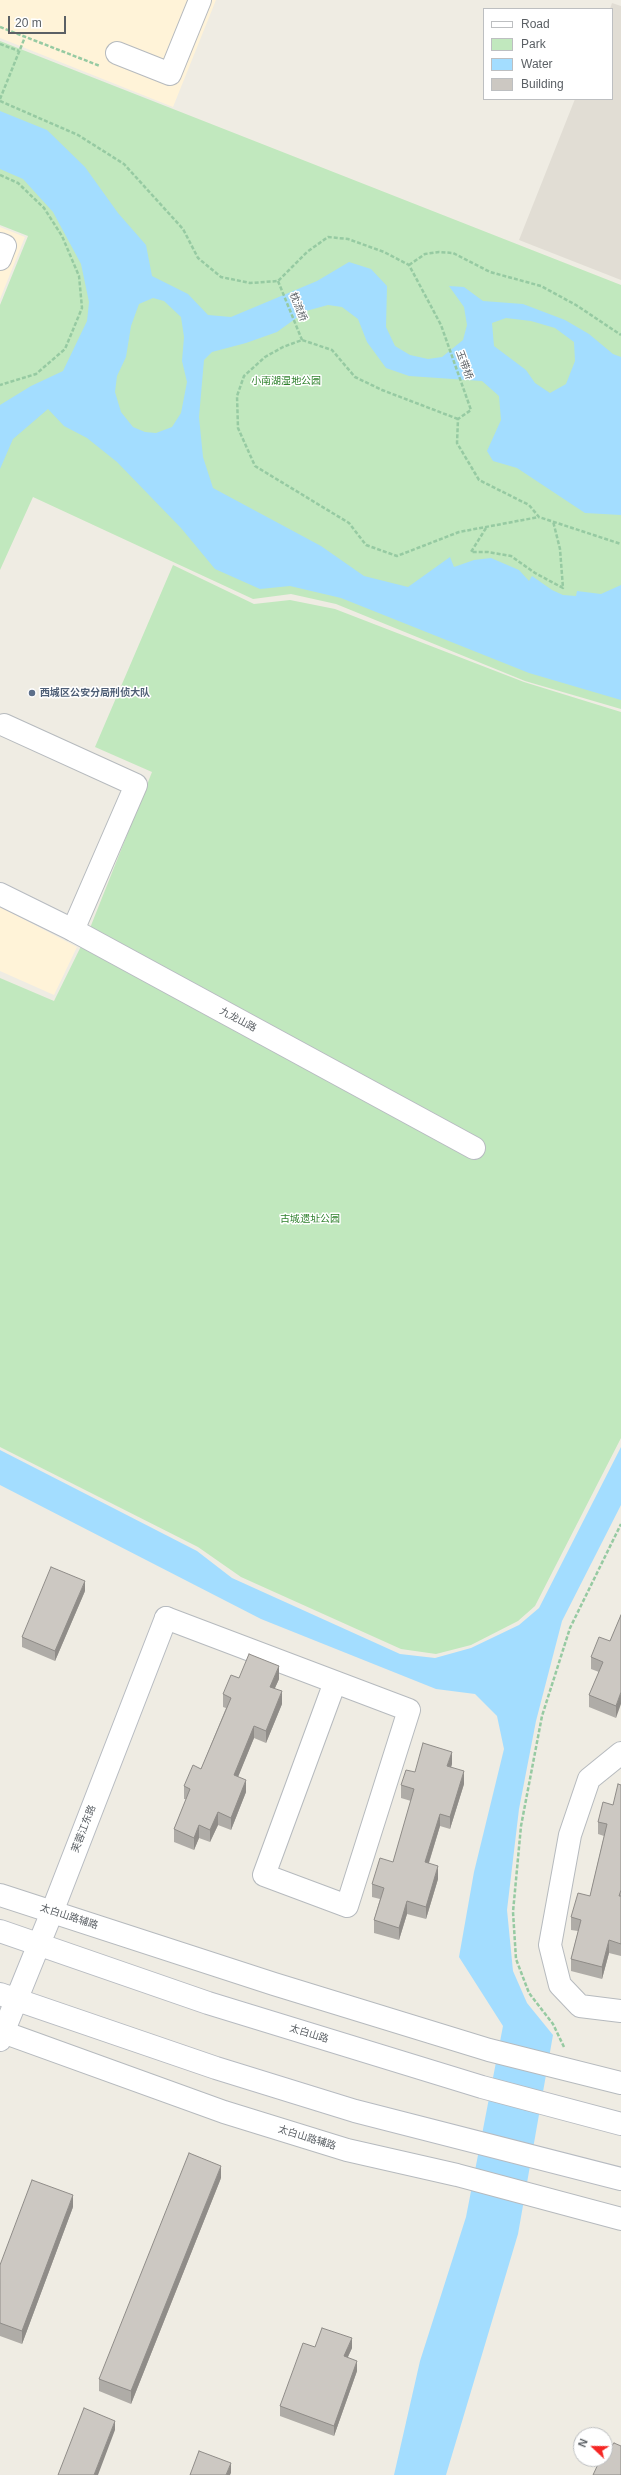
<!DOCTYPE html>
<html>
<head>
<meta charset="utf-8">
<style>
  body { margin:0 }
  #map { position:relative; width:621px; height:2475px; overflow:hidden; background:#efece3; font-family:Arial,sans-serif }
  canvas { display:block }
  .legend { position:absolute; left:483px; top:8px; width:130px; height:92px; box-sizing:border-box; background:#fff; border:1px solid #bdbfc1; margin:0; padding:5px 7px; list-style:none; font-size:12px; color:#5b6065 }
  .legend li { display:flex; align-items:center; gap:8px; height:20px }
  .legend b { width:20px; border:1px solid #bdbfc1 }
  .north { position:absolute; left:573px; top:2427px; width:40px; height:40px; box-sizing:border-box; background:#fff; border:1px solid #bdbfc1; border-radius:50%; rotate:292deg; font-size:11px; font-weight:700; line-height:16px; text-align:center; color:#5b6065 }
  .north::after { content:''; display:block; margin:auto; width:14px; height:18px; background:#f52624; clip-path:polygon(50% 0,100% 100%,50% 72%,0 100%) }
  .scale { position:absolute; left:8px; top:16px; width:58px; height:18px; box-sizing:border-box; border:2px solid #5b6065; border-top:0; padding-left:5px; font-size:12px; line-height:14px; white-space:nowrap; color:#5b6065; -webkit-text-stroke:3px #fff; paint-order:stroke }
</style>
</head>
<body>
<div id="map">
<canvas width="621" height="2475"></canvas>
<ul class="legend">
<li><b style="height:5px;background:#fff"></b>Road</li>
<li><b style="height:11px;background:#c1e8be"></b>Park</li>
<li><b style="height:11px;background:#a3ddff"></b>Water</li>
<li><b style="height:11px;background:#ccc8c2"></b>Building</li>
</ul>
<div class="north">N</div>
<div class="scale">20 m</div>
</div>
<script>
const ctx = document.querySelector('canvas').getContext('2d');
ctx.lineJoin = 'round';
function paint(path, color) {
  ctx.fillStyle = color;
  ctx.fill(path, 'evenodd');
}
function shape(rows) {
  const path = new Path2D();
  for (const r of rows) {
    path.moveTo(r[0], r[1]);
    for (let i = 2; i < r.length; i += 2) path.lineTo(r[i], r[i + 1]);
  }
  return path;
}
function strokePath(path, color, width, dash) {
  ctx.strokeStyle = color;
  ctx.lineWidth = width;
  ctx.lineCap = dash ? 'butt' : 'round';
  ctx.setLineDash(dash || []);
  ctx.stroke(path);
}
function drawText(font, color, halo, rows, align = 'center') {
  ctx.font = font + ' Arial,"Noto Sans SC",sans-serif';
  ctx.lineWidth = 3;
  ctx.setLineDash([]);
  ctx.textBaseline = 'middle';
  ctx.strokeStyle = halo;
  ctx.fillStyle = color;
  for (const [text, x, y, turn = 0] of rows) {
    ctx.save();
    ctx.translate(x, y);
    ctx.rotate((+turn || 0) * Math.PI / 180);
    ctx.textAlign = isNaN(turn) ? turn : align;
    if (halo) ctx.strokeText(text, 0, 0);
    ctx.fillText(text, 0, 0);
    ctx.restore();
  }
}
paint(shape([
  [0,0,216,0,173,107,0,38],
  [0,227,25,237,0,299],
  [0,907,77,947,54,995,0,971]
]), '#fff3d8');
paint(shape([
  [612,3,621,6,621,280,519,240,575,99,612,99,612,9,610,9]
]), '#e1ddd4');
paint(shape([
  [0,41,621,285,621,709,525,681,336,604,291,594,253,599,33,497,0,570,0,305,28,236,0,225],
  [173,565,254,604,290,600,335,609,524,682,621,712,621,1438,535,1606,518,1621,471,1645,436,1654,401,1649,241,1577,198,1547,0,1447,0,978,54,1001,90,928,152,772,95,747]
]), '#c1e8be');
paint(shape([
  [0,111,47,130,85,167,118,213,146,245,152,276,188,294,208,315,231,317,317,281,349,262,371,269,387,286,386,327,395,346,410,355,428,359,442,357,463,340,467,325,464,307,449,286,464,287,483,301,523,304,565,320,589,334,613,354,621,357,621,515,585,513,517,468,493,461,487,451,501,420,499,396,482,381,409,376,386,368,367,342,358,319,342,307,328,305,306,311,277,332,246,343,212,352,204,360,199,417,203,457,213,488,321,546,364,576,408,587,450,557,454,567,474,560,491,558,519,570,529,581,532,576,552,590,563,595,576,596,577,591,601,594,621,585,621,700,529,673,341,598,290,586,260,589,215,569,181,528,117,462,87,438,64,426,48,409,13,439,0,469,0,405,31,386,63,371,87,321,89,302,81,264,53,212,23,179,0,169],
  [153,298,164,301,181,317,184,337,182,361,187,382,181,413,172,427,156,433,145,432,133,427,121,412,115,392,117,376,126,357,131,326,139,304],
  [506,318,531,321,555,328,574,342,575,361,566,384,550,393,535,383,526,370,494,346,492,323],
  [621,1447,621,1505,562,1621,536,1721,519,1809,507,1910,513,1971,527,2003,553,2035,518,2234,446,2475,394,2475,420,2361,466,2217,503,2026,459,1957,474,1872,504,1749,497,1716,475,1694,436,1689,261,1619,0,1485,0,1450,197,1551,232,1578,400,1654,435,1658,471,1648,519,1625,539,1608]
]), '#a3ddff');
const street = shape([
  [117,53,170,74,200,0],
  [0,244,5,246,0,259],
  [4,725,136,785,73,930],
  [166,1618,409,1710,347,1906,264,1875,335,1682],
  [621,1753,589,1779,570,1835,550,1945,560,1985,580,2006,621,2011],
  [0,1895,274,1984,489,2050,621,2083],
  [0,2031,224,2112,347,2150,457,2175,621,2219]
]);
const secondary = shape([
  [0,894,73,930,474,1148],
  [0,1931,208,2003,482,2087,621,2124],
  [0,1994,216,2068,355,2111,621,2179],
  [0,2040,52,1912,166,1618]
]);
strokePath(street, '#b6babe', 24);
strokePath(secondary, '#b7bbc1', 24);
strokePath(shape([
  [0,27,100,66],
  [0,44,19,51],
  [0,99,25,37],
  [0,101,78,135,124,164,183,229,198,258,221,277,250,283,278,281,307,252,328,237,348,239,384,252,409,265,441,325,471,410,458,419,457,443,479,480,529,505,539,517,621,544],
  [0,175,18,183,44,208,62,236,79,276,82,308,65,349,36,374,0,385],
  [409,265,425,254,439,252,453,253,490,272,541,286,576,305,621,335],
  [278,281,302,340],
  [458,419,382,390,355,377,332,350,302,340,283,347,265,357,244,376,237,396,238,428,255,466,349,523,366,545,397,556,459,532,539,517],
  [486,528,471,552,488,552,511,556,535,573,563,588,560,549,553,521],
  [564,2047,553,2024,529,1993,516,1959,513,1912,521,1826,542,1716,570,1628,621,1524]
]), '#96caa2', 2.5, [4, 2]);
strokePath(street, '#fff', 22);
strokePath(secondary, '#fff', 22);
paint(shape([
  [85,1591,55,1661,22,1647,22,1637],
  [621,1615,616,1718,589,1707,589,1695,599,1672,591,1669,591,1657,610,1641],
  [239,1678,279,1679,275,1688,282,1704,266,1743,254,1738,238,1776,246,1792,231,1830,218,1825,210,1842,199,1838,194,1850,174,1842,174,1829,186,1799,184,1799,184,1786,201,1769,226,1708,223,1707,223,1694],
  [452,1764,451,1767,464,1784,450,1829,440,1826,429,1863,438,1879,426,1919,407,1914,399,1940,374,1933,374,1920,380,1899,372,1897,372,1884,393,1862,411,1801,401,1798,401,1785,415,1772],
  [621,1785,621,1956,609,1953,602,1979,571,1971,571,1959,578,1931,571,1930,571,1917,590,1896,604,1836,598,1834,598,1822,613,1805],
  [221,2178,131,2404,99,2391,99,2379],
  [73,2207,22,2344,0,2336,0,2265],
  [315,2347,352,2348,348,2357,357,2371,334,2436,280,2416,280,2406]
]), '#afaca7');
paint(shape([
  [85,1581,85,1591,55,1661,55,1651],
  [279,1666,279,1679,270,1699,270,1687],
  [282,1691,282,1704,266,1743,266,1731],
  [621,1692,621,1704,616,1718,616,1706],
  [254,1726,254,1738,234,1787,234,1775],
  [452,1752,452,1764,447,1779,447,1766],
  [464,1771,464,1784,450,1829,450,1817],
  [246,1780,246,1792,231,1830,231,1818],
  [218,1812,218,1825,210,1842,210,1830],
  [440,1814,440,1826,425,1875,425,1862],
  [199,1825,199,1838,194,1850,194,1838],
  [438,1866,438,1879,426,1919,426,1907],
  [407,1901,407,1914,399,1940,399,1928],
  [609,1940,609,1953,602,1979,602,1967],
  [221,2166,221,2178,131,2404,131,2391],
  [73,2195,73,2207,22,2344,22,2331],
  [352,2338,352,2348,344,2365,344,2356],
  [357,2361,357,2371,334,2436,334,2426],
  [115,2421,115,2430,98,2475,94,2475],
  [231,2463,231,2473,230,2475,226,2475]
]), '#8f8c88');
const building = shape([
  [51,1567,85,1581,55,1651,22,1637,51,1567],
  [621,1615,621,1692,616,1706,589,1695,603,1662,591,1657,599,1637,610,1641,621,1615],
  [249,1654,279,1666,270,1687,282,1691,266,1731,254,1726,234,1775,246,1780,231,1818,218,1812,210,1830,199,1825,194,1838,174,1829,190,1789,184,1786,193,1765,201,1769,231,1698,223,1694,231,1675,239,1678,249,1654],
  [423,1743,452,1752,447,1766,464,1771,450,1817,440,1814,425,1862,438,1866,426,1907,407,1901,399,1928,374,1920,384,1888,372,1884,380,1858,393,1862,414,1789,401,1785,406,1770,415,1772,423,1743],
  [618,1784,621,1785,621,1890,619,1896,621,1896,621,1944,609,1940,602,1967,571,1959,581,1920,571,1917,578,1893,590,1896,607,1824,598,1822,603,1802,613,1805,618,1784],
  [189,2153,221,2166,131,2391,99,2379,189,2153],
  [32,2180,73,2195,22,2331,0,2323,0,2265,32,2180],
  [322,2328,352,2338,344,2356,357,2361,334,2426,280,2406,303,2343,315,2347,322,2328],
  [84,2408,115,2421,94,2475,58,2475,84,2408],
  [614,2443,621,2446,621,2475,593,2475,599,2462,601,2459,605,2459,605,2454,614,2443],
  [199,2451,231,2463,226,2475,190,2475,199,2451]
]);
paint(building, '#ccc8c2');
strokePath(building, '#8f8c88', 1);
for (const [x, y, r, color] of [
  [32,693,4,"#5c6f8a"]
]) {
  const dot = new Path2D();
  dot.arc(x, y, r, 0, 2 * Math.PI);
  ctx.fillStyle = color;
  ctx.fill(dot);
  strokePath(dot, '#fff', 1.5);
}
drawText('10px', '#5b6065', '#fff', [
  ["枕流桥",298,307,68],
  ["玉带桥",464,365,70],
  ["九龙山路",238,1020,28],
  ["芙蓉江东路",84,1829,-69],
  ["太白山路辅路",69,1917,18],
  ["太白山路",309,2034,17],
  ["太白山路辅路",307,2138,17]
]);
drawText('10px', '#30822e', '#fff', [
  ["小南湖湿地公园",286,381],
  ["古城遗址公园",310,1219]
]);
drawText('bold 10px', '#4e5e75', '#fff', [
  ["西城区公安分局刑侦大队",40,693]
], 'left');
</script>
</body>
</html>
